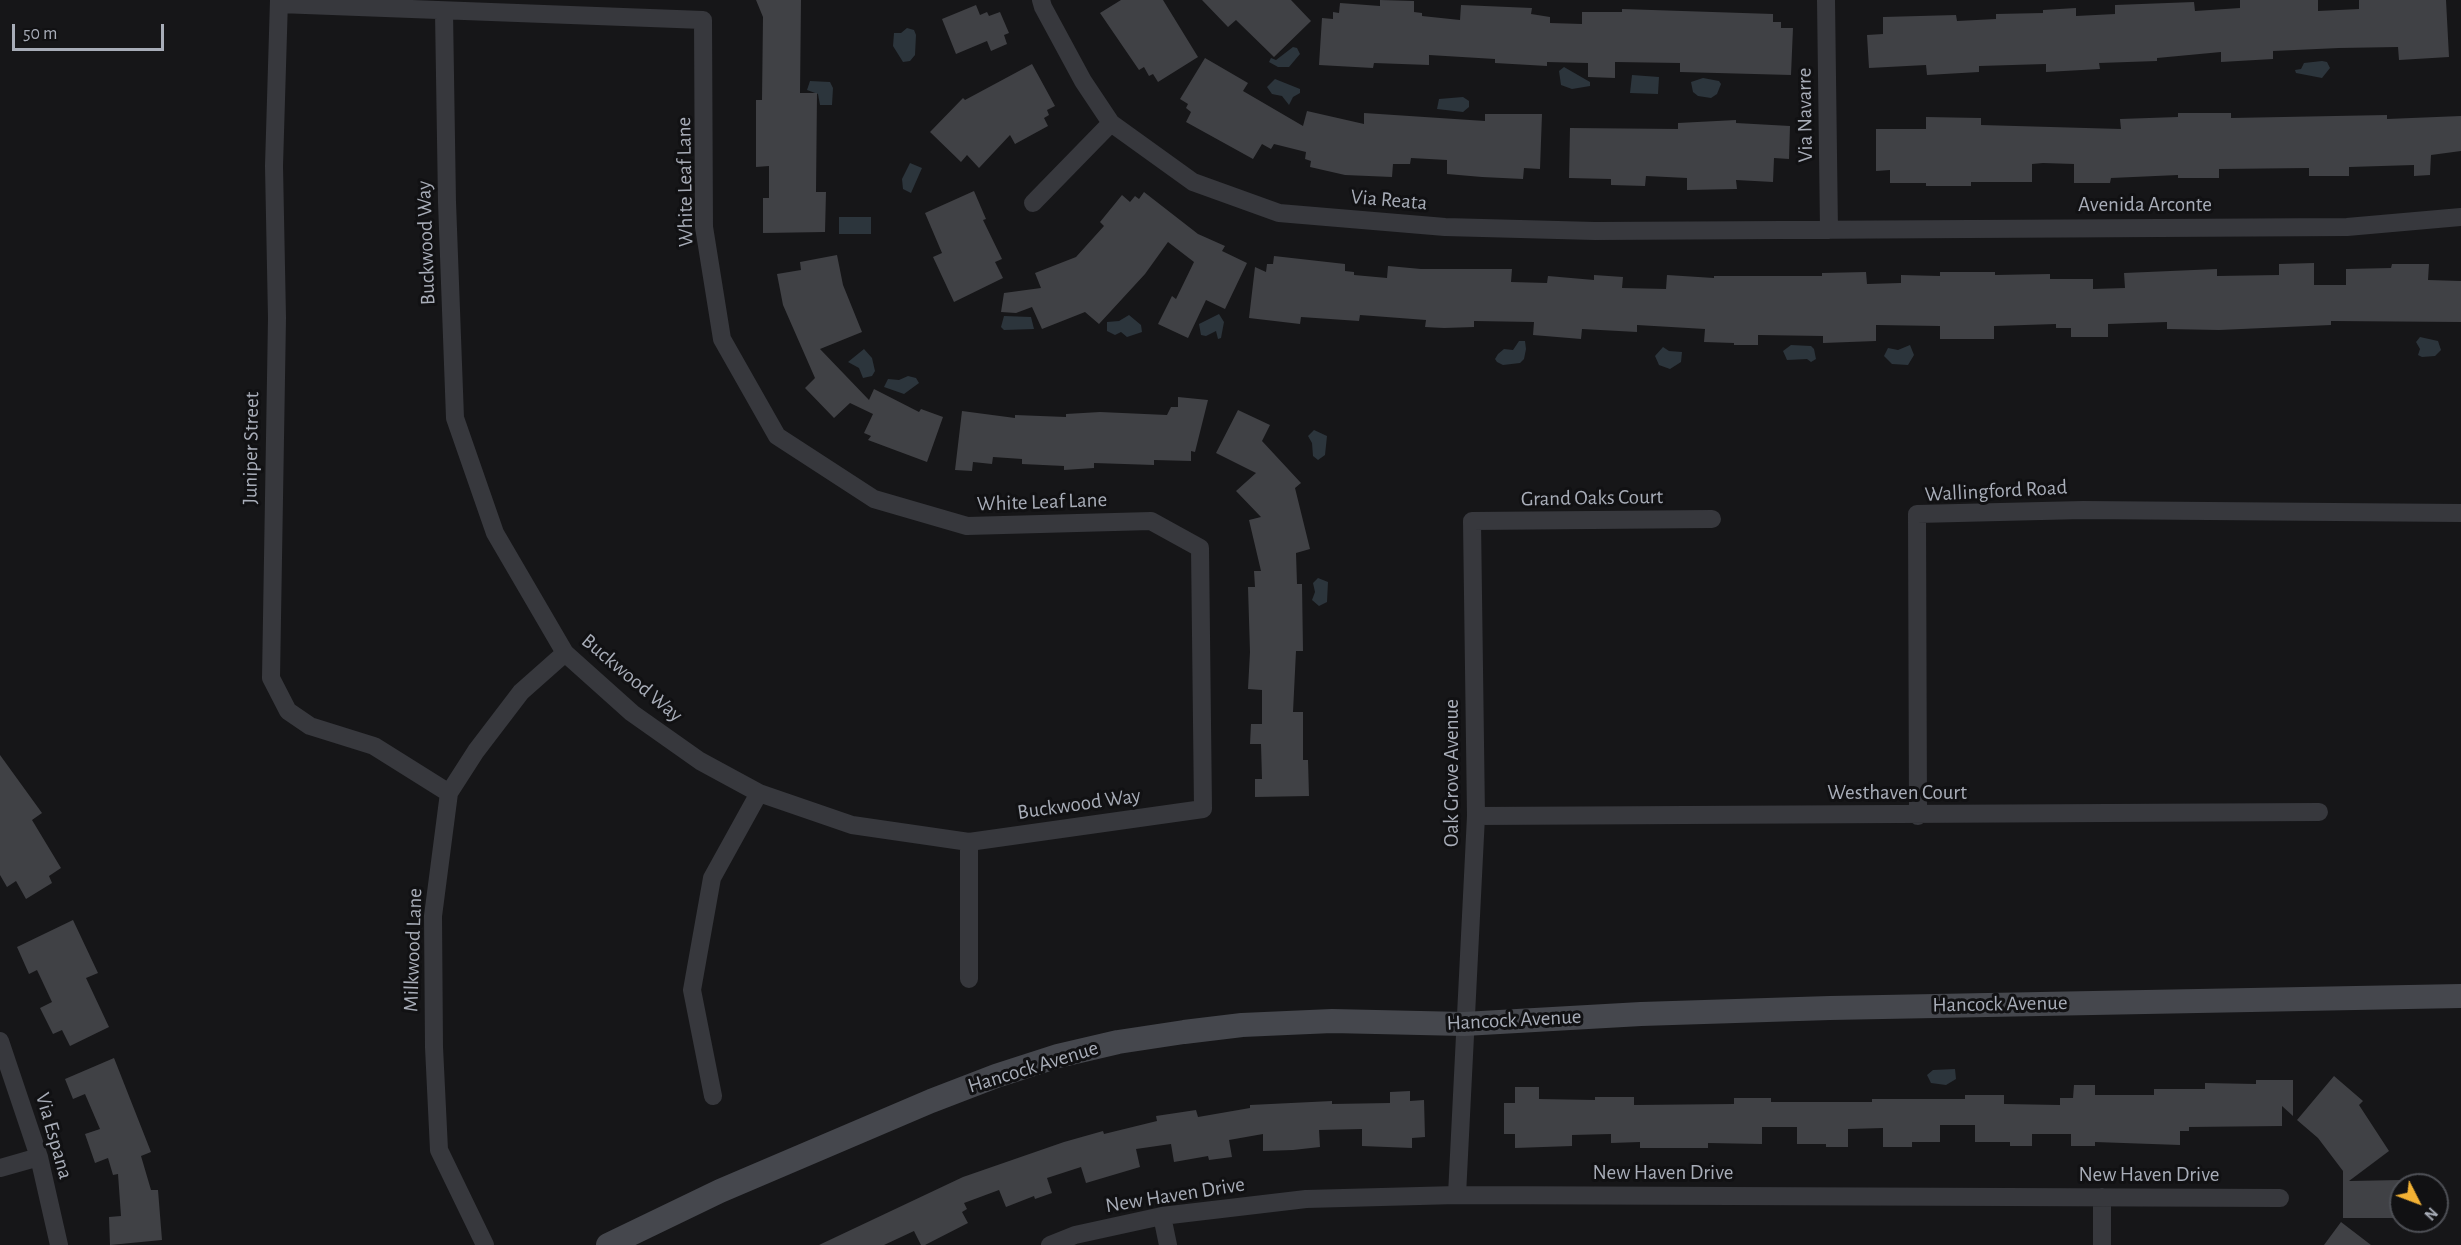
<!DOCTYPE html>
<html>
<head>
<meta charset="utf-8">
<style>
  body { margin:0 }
  #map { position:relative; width:2461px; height:1245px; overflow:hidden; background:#161618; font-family:"Alegreya Sans",sans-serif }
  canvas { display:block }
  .north { position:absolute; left:2389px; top:1173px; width:60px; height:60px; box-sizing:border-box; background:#111113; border:2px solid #4d4f55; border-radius:50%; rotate:132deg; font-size:16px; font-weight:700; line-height:24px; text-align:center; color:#a8adb8 }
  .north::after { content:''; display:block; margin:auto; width:21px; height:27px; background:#f2b134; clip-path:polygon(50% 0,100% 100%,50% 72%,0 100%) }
  .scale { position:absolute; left:12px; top:24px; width:152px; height:27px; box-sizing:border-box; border:3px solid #a8adb8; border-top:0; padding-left:8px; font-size:18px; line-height:21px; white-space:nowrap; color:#a8adb8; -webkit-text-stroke:4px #111113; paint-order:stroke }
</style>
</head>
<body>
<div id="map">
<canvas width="2461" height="1245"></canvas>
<div class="north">N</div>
<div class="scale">50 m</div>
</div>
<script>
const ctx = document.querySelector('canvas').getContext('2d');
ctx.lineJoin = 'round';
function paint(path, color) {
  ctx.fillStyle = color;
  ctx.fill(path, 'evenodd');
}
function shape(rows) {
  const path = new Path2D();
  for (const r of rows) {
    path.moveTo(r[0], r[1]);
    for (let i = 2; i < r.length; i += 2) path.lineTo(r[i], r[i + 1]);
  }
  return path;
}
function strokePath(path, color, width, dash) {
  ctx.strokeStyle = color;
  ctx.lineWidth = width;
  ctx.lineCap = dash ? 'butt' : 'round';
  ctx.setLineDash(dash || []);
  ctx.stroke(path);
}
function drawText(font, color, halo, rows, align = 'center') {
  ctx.font = font + ' "Alegreya Sans",sans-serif';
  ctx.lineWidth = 6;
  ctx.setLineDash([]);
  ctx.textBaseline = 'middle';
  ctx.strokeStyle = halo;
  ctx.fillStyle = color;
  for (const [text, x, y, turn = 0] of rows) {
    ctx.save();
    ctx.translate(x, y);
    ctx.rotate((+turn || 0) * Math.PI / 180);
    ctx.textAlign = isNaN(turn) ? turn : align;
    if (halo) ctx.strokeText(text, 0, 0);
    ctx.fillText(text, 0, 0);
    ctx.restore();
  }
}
paint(shape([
  [907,28,914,30,916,35,915,55,910,61,903,62,893,46,894,33,901,33],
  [1293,47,1297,48,1300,54,1289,67,1278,67,1269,62,1271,58,1276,60],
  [2322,61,2327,62,2330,68,2322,78,2296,73,2295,70,2301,69,2304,63],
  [1564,67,1590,82,1590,86,1572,89,1561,85,1559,71],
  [1632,75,1659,77,1658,94,1630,93],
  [1703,78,1719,81,1721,84,1717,94,1711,98,1698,96,1693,92,1691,82],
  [1275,79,1300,89,1300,93,1293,97,1289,105,1282,96,1272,94,1267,87],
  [810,81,830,82,833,88,832,105,820,105,818,94,807,90],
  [1463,97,1469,101,1469,107,1463,112,1437,109,1439,99],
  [910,163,922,168,911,193,903,189,902,179],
  [839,217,871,217,871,234,839,234],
  [1219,314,1224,322,1221,338,1218,339,1216,331,1206,336,1201,335,1199,324],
  [1129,315,1141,325,1142,332,1127,337,1121,332,1115,335,1107,331,1107,322,1119,321],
  [1004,316,1031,317,1034,329,1004,330,1001,327],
  [2420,337,2438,341,2441,350,2435,356,2422,357,2418,355,2420,349,2416,342],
  [1519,341,1525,341,1526,349,1524,359,1520,363,1503,365,1497,362,1495,359,1498,354,1504,349,1513,350],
  [1791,345,1811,346,1814,349,1816,359,1811,362,1807,359,1787,360,1783,351],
  [1910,345,1914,355,1908,365,1892,364,1884,356,1888,348,1898,350],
  [1663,347,1669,351,1682,352,1681,362,1670,369,1659,365,1655,356],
  [864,349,872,358,875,371,872,376,863,378,859,368,848,362],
  [908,376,916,378,919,383,904,394,884,387,888,379,899,380],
  [1314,430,1327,436,1325,455,1318,460,1313,456,1312,443,1308,436],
  [1318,578,1328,582,1327,602,1319,606,1312,600,1315,592,1313,583],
  [1933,1070,1955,1069,1956,1079,1946,1085,1931,1083,1927,1075]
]), '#2c353c');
paint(shape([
  [756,0,801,0,800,93,817,93,816,192,826,192,825,232,763,233,763,198,769,198,769,166,756,167,756,100,762,100,763,17],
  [1121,0,1163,0,1198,57,1158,82,1153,74,1149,76,1144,67,1139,70,1100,13],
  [1202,0,1291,0,1311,21,1274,57,1236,20,1228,27],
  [1380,0,1414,1,1414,12,1422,13,1422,16,1460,20,1461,5,1532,8,1531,14,1550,17,1550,23,1582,24,1582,12,1622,12,1622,9,1773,14,1773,22,1781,22,1781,28,1793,28,1791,75,1680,72,1680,63,1615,62,1615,78,1588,77,1588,63,1547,62,1547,66,1495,63,1495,59,1429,55,1429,65,1374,63,1373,68,1319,65,1322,18,1333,19,1333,12,1339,13,1340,3,1380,6],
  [2240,0,2318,0,2318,11,2359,9,2359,0,2446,0,2449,57,2399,60,2398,47,2339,48,2273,51,2273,59,2221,62,2221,52,2157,58,2157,61,2099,63,2100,69,2046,72,2046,64,1979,66,1979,72,1927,75,1926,65,1869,68,1867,35,1883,34,1883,17,1956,15,1957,21,1996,19,1996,14,2043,13,2043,10,2076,8,2076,16,2115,14,2115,5,2194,2,2195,11,2240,8],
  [976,5,980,15,987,12,989,16,1000,12,1009,33,1004,35,1007,44,991,51,987,41,956,54,942,19],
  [1205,58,1248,83,1243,91,1303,126,1307,111,1364,124,1364,113,1485,121,1485,114,1542,114,1540,169,1524,168,1523,179,1482,177,1447,174,1447,160,1411,158,1410,164,1393,164,1392,177,1345,175,1310,167,1311,161,1305,159,1306,152,1274,144,1271,149,1262,144,1253,159,1186,122,1191,112,1186,108,1188,104,1180,99],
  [1032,64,1055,106,1047,110,1049,115,1044,118,1048,126,1015,144,1010,135,979,168,967,155,961,162,930,132,963,98,965,100],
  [2178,113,2231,113,2231,118,2387,115,2387,119,2461,116,2461,151,2431,155,2430,175,2414,176,2414,165,2349,167,2349,176,2309,176,2309,168,2219,169,2219,178,2178,178,2178,175,2111,178,2110,183,2074,183,2074,164,2043,163,2032,164,2032,182,1971,182,1971,186,1926,186,1926,183,1890,183,1890,170,1876,171,1876,129,1926,129,1926,117,1981,118,1981,125,2121,129,2120,119,2178,117],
  [1736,120,1736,123,1790,126,1789,159,1774,158,1773,182,1736,180,1737,189,1687,190,1687,178,1646,176,1645,186,1611,185,1611,179,1569,178,1570,128,1678,129,1678,123],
  [974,191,986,219,983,220,1002,259,995,262,1003,278,954,302,933,257,942,253,925,213],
  [1144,192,1198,234,1225,246,1222,251,1247,263,1225,309,1206,300,1188,338,1158,324,1172,296,1176,299,1194,262,1168,242,1145,274,1099,324,1085,312,1042,329,1032,307,1016,313,1001,312,1004,293,1041,288,1035,273,1076,257,1104,226,1100,222,1122,195,1130,202,1135,196,1139,199],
  [837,255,843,285,862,332,820,349,869,400,874,389,919,412,921,409,943,417,927,462,868,440,871,436,864,433,873,414,850,403,834,418,805,388,815,378,783,305,777,274,801,270,800,262],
  [1274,256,1345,264,1345,271,1354,272,1354,275,1387,278,1388,266,1421,269,1512,269,1511,282,1547,283,1548,276,1594,280,1594,275,1623,277,1622,288,1666,289,1667,275,1714,278,1714,276,1822,276,1822,273,1866,272,1867,284,1901,283,1901,275,1940,276,1940,272,1995,272,1995,275,2050,274,2050,279,2093,279,2093,289,2125,288,2124,273,2217,269,2217,276,2279,275,2279,264,2314,263,2314,285,2346,285,2346,269,2391,268,2392,264,2429,264,2428,280,2461,281,2461,322,2331,321,2331,325,2219,330,2167,329,2167,322,2108,324,2108,337,2071,337,2071,328,2056,328,2056,324,1994,326,1994,339,1940,339,1940,326,1876,325,1876,341,1823,343,1823,336,1758,335,1758,345,1734,345,1734,343,1704,342,1705,329,1637,325,1637,332,1582,329,1581,339,1533,335,1534,322,1474,321,1474,327,1444,328,1425,327,1426,320,1360,315,1359,321,1301,317,1300,324,1249,318,1255,267,1266,272,1267,264,1273,264],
  [1178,397,1208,400,1195,452,1191,451,1191,461,1154,460,1154,465,1094,463,1094,468,1064,470,1064,466,1022,464,1022,459,993,457,992,464,973,462,972,471,955,470,962,411,1015,418,1015,415,1066,417,1066,414,1100,412,1167,415,1171,407,1178,407],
  [1238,410,1270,425,1262,441,1301,483,1295,488,1310,549,1296,553,1297,584,1302,584,1303,651,1296,651,1293,712,1303,712,1303,760,1308,760,1309,796,1255,797,1255,779,1262,779,1261,744,1250,744,1251,724,1262,724,1262,690,1248,689,1250,652,1248,587,1255,587,1254,571,1261,571,1249,520,1261,517,1236,491,1256,473,1216,453],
  [0,755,42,813,32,820,61,868,49,876,52,883,26,899,16,881,7,887,0,875],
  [73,920,98,973,86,978,109,1027,70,1046,62,1030,53,1034,40,1008,52,1002,37,970,29,974,17,947],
  [114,1058,151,1152,141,1156,151,1190,158,1190,162,1240,110,1245,109,1217,121,1216,118,1174,113,1175,108,1158,95,1163,85,1134,100,1129,85,1094,73,1099,65,1079],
  [2334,1076,2363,1101,2359,1105,2389,1151,2349,1181,2401,1180,2401,1218,2343,1218,2343,1171,2318,1138,2297,1120],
  [2256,1080,2293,1080,2293,1116,2282,1106,2282,1126,2189,1127,2189,1131,2180,1131,2180,1145,2095,1142,2095,1146,2071,1146,2071,1134,2032,1134,2032,1146,2010,1146,2010,1142,1975,1142,1975,1125,1940,1125,1940,1142,1912,1142,1912,1147,1883,1147,1883,1128,1848,1129,1848,1147,1826,1147,1826,1144,1797,1144,1797,1127,1762,1127,1762,1144,1708,1143,1708,1148,1640,1148,1640,1142,1611,1143,1611,1134,1572,1135,1572,1146,1515,1148,1515,1134,1504,1134,1504,1103,1515,1103,1515,1087,1539,1087,1539,1099,1595,1100,1595,1097,1634,1097,1634,1105,1734,1104,1734,1098,1771,1098,1771,1102,1872,1102,1872,1099,1965,1099,1965,1095,2004,1095,2004,1104,2060,1105,2060,1098,2073,1098,2074,1085,2095,1085,2095,1095,2154,1095,2154,1089,2205,1089,2205,1083,2256,1084],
  [1410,1091,1410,1101,1424,1100,1425,1137,1412,1138,1412,1148,1362,1146,1362,1129,1319,1130,1320,1147,1293,1150,1263,1151,1263,1134,1229,1140,1232,1157,1209,1160,1208,1156,1174,1162,1171,1144,1136,1149,1140,1167,1086,1183,1081,1167,1047,1178,1052,1193,1035,1199,1034,1196,1006,1207,999,1190,964,1203,967,1209,962,1212,968,1223,925,1245,921,1245,914,1231,884,1245,819,1245,963,1177,1064,1142,1103,1131,1104,1134,1157,1121,1156,1116,1196,1110,1198,1117,1250,1108,1250,1105,1332,1101,1332,1104,1390,1103,1390,1092],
  [2341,1222,2371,1245,2324,1245]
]), '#404145');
strokePath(shape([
  [279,0,274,166,277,318,271,678,288,711,310,726,374,746,449,793],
  [1041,0,1043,7,1083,81,1111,123,1193,182,1279,213,1445,227,1595,231,2347,227,2461,217],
  [1826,0,1829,230],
  [279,4,703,20,704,227,722,339,777,436,874,499,967,526,1151,521,1200,548,1203,809,969,842,852,825,759,793,700,761,632,713,565,653,495,533,455,418,447,202,444,12],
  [1033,203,1111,123],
  [1476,816,2319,812],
  [1918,816,1917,514,2083,510,2461,513],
  [969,842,969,979],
  [0,1041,39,1157,59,1245],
  [713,1096,692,990,712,878,759,793],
  [0,1168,39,1157],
  [1457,1195,1476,816,1472,521,1712,519],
  [1162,1216,1168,1245],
  [485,1245,439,1150,434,1047,433,916,449,793,476,751,521,692,565,653],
  [1050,1245,1075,1235,1162,1216,1306,1199,1457,1195,2280,1198],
  [2102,1245,2102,1197]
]), '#37383d', 18);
strokePath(shape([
  [608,1245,720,1191,931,1101,996,1076,1058,1056,1118,1042,1184,1032,1242,1025,1332,1021,1464,1024,1641,1014,1830,1008,2461,996]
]), '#45474d', 24);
drawText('21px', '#a8adb8', '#111113', [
  ["Via Navarre",1805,115,-91],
  ["White Leaf Lane",685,182,-91],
  ["Via Reata",1389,200,5],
  ["Avenida Arconte",2145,205],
  ["Buckwood Way",426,243,-92],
  ["Juniper Street",251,448,-89],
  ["Wallingford Road",1996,491,-3],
  ["Grand Oaks Court",1592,498,-1],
  ["White Leaf Lane",1042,502,-2],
  ["Buckwood Way",632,678,40],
  ["Oak Grove Avenue",1452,773,-90],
  ["Westhaven Court",1897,793],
  ["Buckwood Way",1079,804,-8],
  ["Milkwood Lane",413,950,-88],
  ["Hancock Avenue",2000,1004,-1],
  ["Hancock Avenue",1514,1020,-3],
  ["Hancock Avenue",1033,1067,-17],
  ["Via Espana",54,1136,74],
  ["New Haven Drive",1663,1173],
  ["New Haven Drive",2149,1175],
  ["New Haven Drive",1175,1195,-9]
]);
</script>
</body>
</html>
